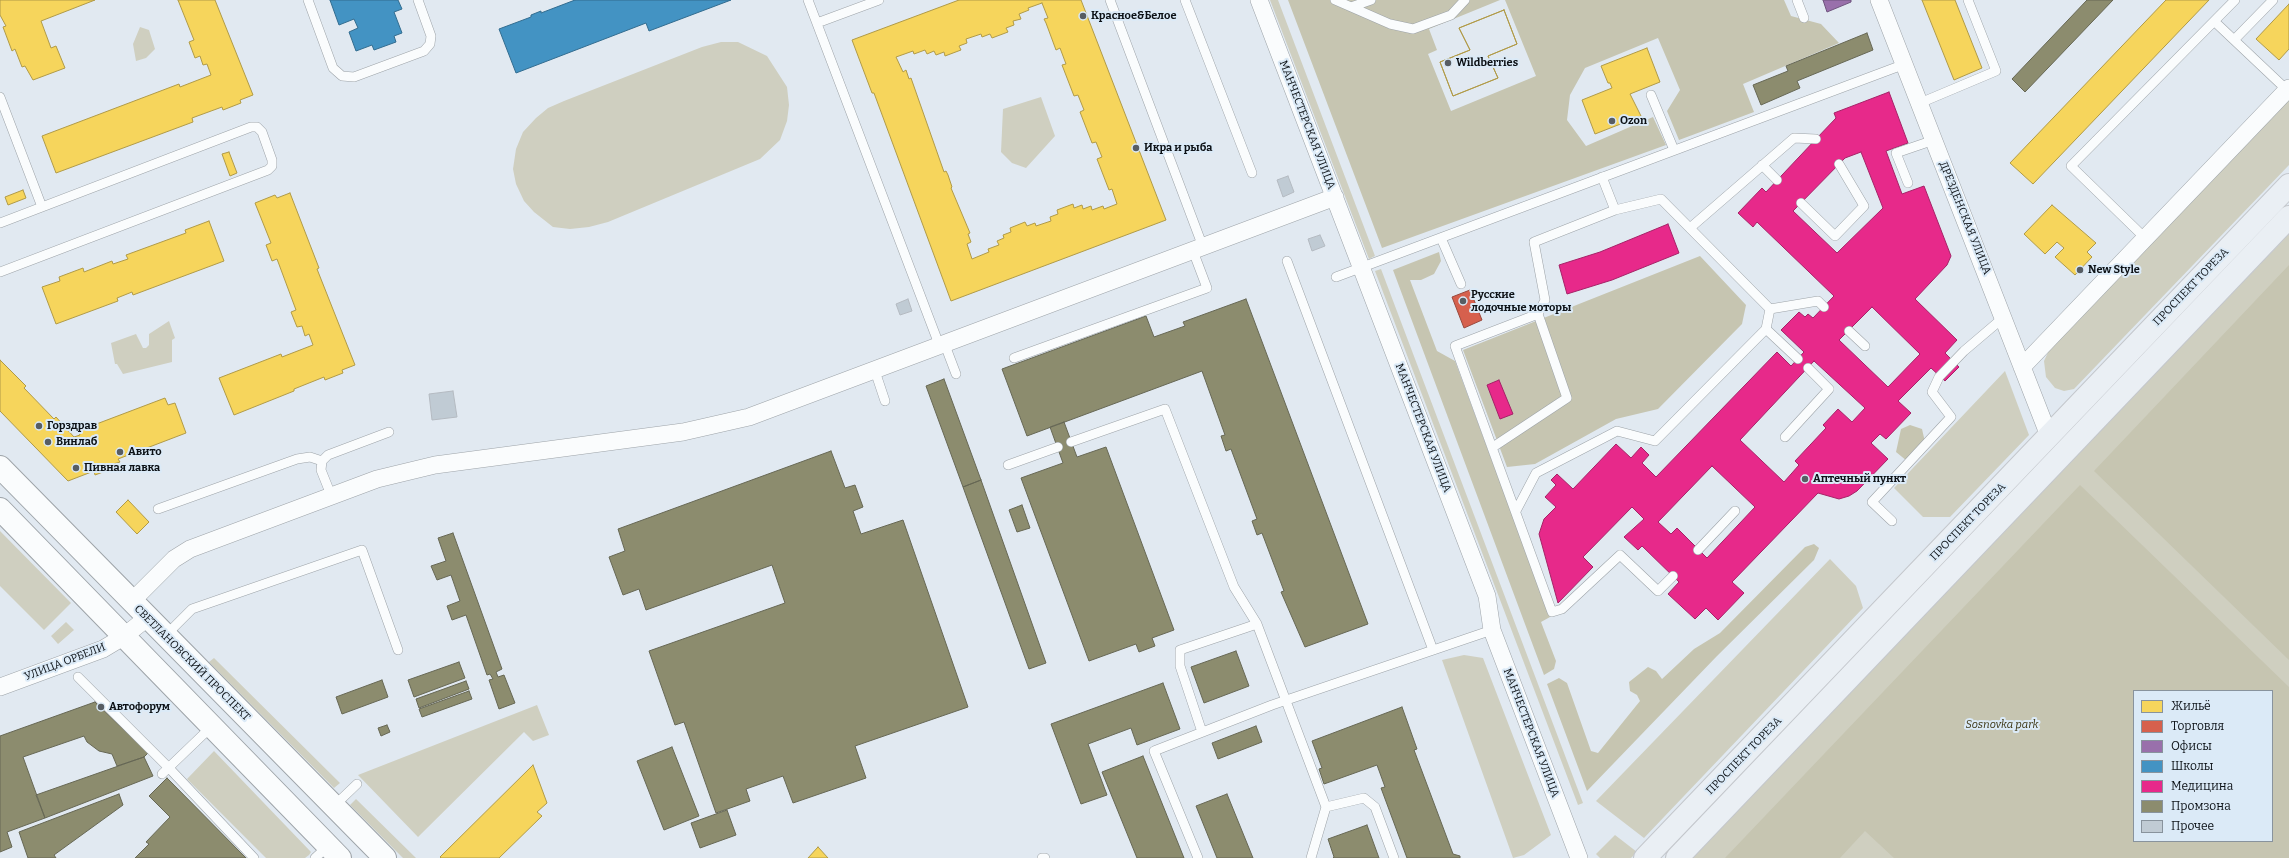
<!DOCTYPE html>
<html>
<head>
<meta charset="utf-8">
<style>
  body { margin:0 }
  #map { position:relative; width:2289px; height:858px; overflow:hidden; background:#e1e9f1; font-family:Bitter,serif }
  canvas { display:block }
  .legend { position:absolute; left:2133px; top:690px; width:140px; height:152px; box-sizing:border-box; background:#dbeaf7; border:1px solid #88939d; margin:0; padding:5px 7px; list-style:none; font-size:12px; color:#0c1116 }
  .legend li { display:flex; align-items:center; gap:8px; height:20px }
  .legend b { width:20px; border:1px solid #88939d }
</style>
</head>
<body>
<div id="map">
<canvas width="2289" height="858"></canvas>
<ul class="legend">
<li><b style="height:11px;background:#f6d55c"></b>Жильё</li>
<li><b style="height:11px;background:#d6604d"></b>Торговля</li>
<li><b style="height:11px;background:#9970ab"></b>Офисы</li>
<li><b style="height:11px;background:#4393c3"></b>Школы</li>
<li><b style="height:11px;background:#e7298a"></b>Медицина</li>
<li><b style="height:11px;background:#8c8c6e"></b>Промзона</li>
<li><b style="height:11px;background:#c0cbd4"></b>Прочее</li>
</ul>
</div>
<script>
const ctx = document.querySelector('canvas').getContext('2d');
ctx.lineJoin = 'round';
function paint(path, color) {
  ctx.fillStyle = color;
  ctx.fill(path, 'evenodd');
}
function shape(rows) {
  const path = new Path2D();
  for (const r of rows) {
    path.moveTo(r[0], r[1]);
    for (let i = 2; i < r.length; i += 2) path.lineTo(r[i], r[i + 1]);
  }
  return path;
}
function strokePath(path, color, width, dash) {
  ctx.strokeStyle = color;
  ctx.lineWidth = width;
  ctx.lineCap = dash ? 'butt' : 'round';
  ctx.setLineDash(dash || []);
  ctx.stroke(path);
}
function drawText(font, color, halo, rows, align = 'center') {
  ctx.font = font + ' Bitter,serif';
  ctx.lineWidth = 4;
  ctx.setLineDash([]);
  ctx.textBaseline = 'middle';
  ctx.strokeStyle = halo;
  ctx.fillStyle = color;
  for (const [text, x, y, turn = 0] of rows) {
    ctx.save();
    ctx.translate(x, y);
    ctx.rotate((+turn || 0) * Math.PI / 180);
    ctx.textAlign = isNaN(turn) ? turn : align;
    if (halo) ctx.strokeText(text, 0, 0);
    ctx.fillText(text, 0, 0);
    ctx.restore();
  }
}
paint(shape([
  [1270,0,1278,0,1375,256,1369,259],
  [140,27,149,30,155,49,146,58,136,61,133,44],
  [721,42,738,42,767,56,787,87,789,105,787,121,780,140,760,159,608,222,589,227,570,229,553,227,534,212,524,201,516,184,513,169,516,149,523,132,536,118,548,108,564,101,702,47],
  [1041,97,1055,136,1026,168,1012,163,1001,152,1003,109],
  [2289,100,2289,165,2074,389,2064,391,2055,388,2046,377,2044,361,2051,346],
  [2289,234,2289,858,1692,858,1756,790],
  [2134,691,2272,691,2272,841,2134,841],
  [1381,269,1583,803,1578,805,1375,271],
  [169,321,175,338,172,340,172,362,123,374,117,364,115,364,111,343,136,334,143,348,146,348,149,345,149,334],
  [2005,371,2029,435,1950,517,1923,517,1894,488],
  [0,531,71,603,44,630,0,586],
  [1830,559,1856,586,1863,608,1644,838,1596,801],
  [66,622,74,630,58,644,51,636],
  [1464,655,1483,658,1551,835,1524,855,1513,858,1442,660],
  [214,658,340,783,334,788,209,662],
  [537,705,549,735,533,741,524,732,418,837,358,775],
  [214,751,311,852,309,855,305,858,266,858,187,779],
  [356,799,416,858,403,858,350,805],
  [1615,835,1637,852,1631,858,1600,858,1596,854]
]), '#cfcfc0');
paint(shape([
  [1288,0,1500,0,1429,29,1437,50,1428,54,1451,111,1536,76,1505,0,1784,0,1791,16,1821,24,1839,43,1743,84,1754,112,1679,140,1667,111,1680,90,1658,38,1585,68,1570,95,1567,120,1586,146,1653,117,1666,145,1382,248],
  [1439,252,1441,261,1434,274,1421,280,1410,280,1437,351,1455,361,1550,617,1541,622,1556,661,1554,669,1544,675,1393,270],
  [1700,256,1746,305,1742,324,1658,409,1616,419,1535,464,1507,467,1463,350],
  [2289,265,2289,660,2094,471],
  [1910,425,1922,429,1925,442,1907,461,1896,452,1901,429],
  [2080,485,2289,687,2289,858,1894,858,1865,831,1840,858,1725,858],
  [2134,691,2272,691,2272,841,2134,841],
  [1814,544,1819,548,1814,560,1717,656,1587,791,1547,684,1559,678,1567,683,1591,751,1598,753,1640,701,1637,695,1630,691,1629,682,1648,667,1656,671,1662,679,1694,649,1720,633,1805,547]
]), '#c6c5b1');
const homes = shape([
  [0,0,95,0,41,21,51,48,56,46,65,68,33,80,25,66,22,67,15,49,12,51,3,27,6,26,0,15,0,0],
  [178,0,215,0,253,95,240,100,241,103,223,110,222,107,192,118,193,122,56,173,42,136,179,84,180,87,211,75,207,64,203,65,200,56,195,58,189,42,194,40,178,0],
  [959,0,1081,0,1166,220,951,301,874,93,872,93,852,40,959,0],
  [1042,3,1048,18,1044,19,1046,23,1056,50,1060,48,1066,64,1062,65,1074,96,1078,95,1084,110,1080,112,1092,143,1096,142,1102,157,1097,159,1109,190,1112,189,1117,204,1104,209,1103,206,1092,210,1091,206,1083,209,1082,205,1074,208,1073,204,1057,210,1058,214,1050,217,1051,221,1036,226,1035,223,1027,226,1025,222,1010,228,1011,232,1003,235,1004,238,997,241,999,245,988,249,989,252,972,259,967,244,971,242,968,234,970,233,951,188,952,187,948,175,946,171,944,172,911,78,909,79,906,70,903,72,896,57,913,51,914,54,925,50,927,54,934,51,936,55,944,52,945,56,961,50,959,46,967,43,966,39,981,34,982,37,990,34,992,38,1008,32,1006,28,1014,25,1013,21,1021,19,1019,14,1029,10,1028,8,1042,3],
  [1922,0,1955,0,1982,68,1954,80,1922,0],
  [2166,0,2209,0,2033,184,2010,163,2166,0],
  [2289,4,2289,49,2279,60,2256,39,2289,4],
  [1504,10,1517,44,1488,56,1498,78,1453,96,1440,62,1470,50,1459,28,1504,10],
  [1504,10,1517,44,1488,56,1498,78,1453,96,1440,62,1470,50,1459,28,1504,10],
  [1647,48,1660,82,1630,94,1641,116,1595,134,1582,100,1612,88,1610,83,1608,83,1601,66,1647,48],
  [229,152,237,173,230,176,222,154,229,152],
  [23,190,26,198,8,205,5,197,23,190],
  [290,193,319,268,317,269,355,365,342,370,343,373,325,380,324,377,294,389,294,391,234,415,219,378,281,354,282,357,313,345,309,334,305,336,302,326,297,327,291,312,296,310,277,259,272,261,266,245,271,243,255,203,275,195,277,198,290,193],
  [2052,205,2096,243,2087,252,2092,257,2075,275,2055,257,2064,248,2057,242,2045,254,2024,234,2052,205],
  [209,221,224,261,133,295,132,292,117,298,118,301,56,324,42,287,60,281,59,277,83,268,84,272,112,261,113,264,128,259,126,255,186,233,185,230,209,221],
  [0,360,26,386,24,388,54,419,56,417,74,437,80,435,78,431,165,398,168,405,175,403,186,433,118,459,120,462,110,465,111,469,95,475,94,471,68,481,0,411,0,360],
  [128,500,149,522,137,534,116,512,128,500],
  [533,765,547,803,537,812,542,816,499,858,441,858,440,857,533,765],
  [818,847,828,858,808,858,818,847]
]);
paint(homes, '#f6d55c');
strokePath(homes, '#b09a47', 1);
const shops = shape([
  [1470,290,1482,320,1464,328,1452,297,1470,290]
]);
paint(shops, '#d6604d');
strokePath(shops, '#99483c', 1);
const offices = shape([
  [1823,0,1851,0,1851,2,1827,12,1823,0]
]);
paint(offices, '#9970ab');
strokePath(offices, '#6f547e', 1);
const schools = shape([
  [330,0,398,0,402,9,394,12,402,33,394,36,396,42,374,50,372,45,356,51,349,32,358,28,354,19,339,25,330,0],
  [575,0,731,0,649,31,646,23,516,73,499,29,531,17,531,15,541,11,541,13,575,0]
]);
paint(schools, '#4393c3');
strokePath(schools, '#326c8f', 1);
const health = shape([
  [1889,92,1908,143,1886,151,1902,194,1924,186,1951,256,1947,265,1915,299,1957,340,1945,353,1959,367,1945,381,1931,368,1898,401,1911,413,1886,439,1880,434,1871,443,1888,459,1857,491,1849,496,1839,499,1818,493,1732,582,1744,593,1718,620,1706,608,1695,619,1668,594,1679,582,1642,546,1638,550,1624,537,1644,519,1632,507,1583,557,1593,567,1558,603,1539,534,1544,519,1556,507,1545,497,1556,485,1551,480,1557,474,1573,489,1616,444,1631,458,1641,447,1649,455,1642,463,1656,477,1777,352,1791,366,1804,352,1781,330,1799,312,1805,317,1808,314,1813,318,1834,296,1757,222,1753,227,1738,213,1762,188,1766,192,1816,139,1836,118,1834,113,1889,92],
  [1861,152,1883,208,1837,253,1793,211,1845,158,1861,152],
  [1872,307,1920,354,1888,387,1839,340,1872,307],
  [1814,361,1865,408,1852,422,1838,409,1823,425,1826,428,1795,461,1799,465,1784,482,1740,440,1814,361],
  [1712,466,1755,507,1707,558,1677,528,1671,534,1658,522,1712,466],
  [1668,224,1679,253,1612,280,1567,294,1559,265,1600,252,1668,224],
  [1499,380,1513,414,1500,419,1487,385,1499,380]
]);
paint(health, '#e7298a');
strokePath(health, '#a52267', 1);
const industry = shape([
  [2087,0,2113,0,2025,92,2012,79,2087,0],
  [1867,33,1873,50,1797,81,1800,88,1761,105,1753,85,1788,71,1786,66,1867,33],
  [1246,299,1368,624,1305,647,1281,592,1284,591,1262,533,1257,535,1252,521,1257,519,1231,449,1226,451,1221,436,1225,435,1202,371,1027,436,1002,369,1146,316,1154,337,1185,326,1183,322,1246,299],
  [944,379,981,480,963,487,926,386,944,379],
  [1064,422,1077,457,1106,447,1174,630,1152,638,1155,646,1139,652,1136,644,1089,661,1021,478,1063,463,1050,427,1064,422],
  [831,451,845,488,855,485,863,507,853,511,861,534,903,520,968,707,855,746,866,778,793,803,783,776,746,789,750,801,716,813,684,722,675,725,649,651,785,603,772,565,646,610,639,589,623,595,609,557,625,551,618,529,831,451],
  [981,480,1046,663,1029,669,963,487,981,480],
  [1022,505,1030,528,1017,532,1009,510,1022,505],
  [453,533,502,669,496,672,498,677,504,675,515,703,499,709,489,680,493,679,490,674,487,675,466,615,452,620,447,606,460,601,451,575,437,580,431,566,446,561,438,538,453,533],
  [1236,651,1249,686,1204,703,1191,667,1236,651],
  [459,662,465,678,414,697,408,680,459,662],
  [382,680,388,697,342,714,336,697,382,680],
  [466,681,469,689,419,708,416,699,466,681],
  [1163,683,1180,729,1137,745,1131,728,1088,744,1107,795,1081,804,1051,724,1163,683],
  [469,691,472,699,422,717,419,709,469,691],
  [95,702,148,753,144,757,117,766,112,754,99,751,87,742,84,736,23,757,45,818,7,832,12,847,0,852,0,736,95,702],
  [1402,707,1417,749,1414,750,1453,854,1460,856,1460,858,1407,858,1381,788,1385,787,1377,765,1324,784,1319,769,1322,768,1312,741,1402,707],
  [387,725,390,732,381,736,378,728,387,725],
  [1256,726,1262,742,1218,759,1212,743,1256,726],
  [672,747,699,816,664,830,637,761,672,747],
  [1143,756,1184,858,1137,858,1102,772,1143,756],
  [144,757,153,776,45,818,36,795,144,757],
  [167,778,246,858,135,858,149,844,146,842,170,817,149,796,167,778],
  [119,794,123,805,54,855,56,858,28,858,19,832,119,794],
  [1227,794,1253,858,1217,858,1196,806,1227,794],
  [727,810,736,835,700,848,691,823,727,810],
  [1367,825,1379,858,1333,858,1334,857,1328,839,1367,825]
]);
paint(industry, '#8c8c6e');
strokePath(industry, '#666754', 1);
const building = shape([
  [1288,176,1294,192,1283,197,1277,180,1288,176],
  [1320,235,1325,246,1312,251,1308,239,1320,235],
  [908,299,912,311,900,315,896,304,908,299],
  [453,391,457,417,432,420,429,394,453,391]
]);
paint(building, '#c0cbd4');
strokePath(building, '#b4bac1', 1);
const lane = shape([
  [308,0,333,68,342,76,354,77,424,51,430,44,431,36,418,0],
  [808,0,940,347],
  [1110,0,1203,247],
  [1185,0,1252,173],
  [1335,0,1390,24,1413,29,1451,15,1465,0],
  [1797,0,1804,18],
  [1351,7,1371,0],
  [2215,22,2287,90],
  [817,23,879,0],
  [2234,40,2273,0],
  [1651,95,1674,150],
  [0,97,42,207],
  [1920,103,1996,71,1968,0],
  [1762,165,1777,180],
  [1908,183,1896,153,1934,140],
  [1801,203,1835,236,1864,206,1839,164],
  [1615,210,1534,242,1545,300,1538,314,1455,346,1552,612,1562,609,1620,555,1658,591,1673,576],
  [0,223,251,127,257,127,262,132,272,160,272,166,268,170,0,272],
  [1690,228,1794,138,1816,139],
  [1441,238,1461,284],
  [2145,238,2071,166,2235,0],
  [1287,261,1433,650],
  [1336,277,1905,64],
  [1770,309,1818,301,1824,307],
  [1766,329,1798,359],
  [1849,331,1865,346],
  [945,345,956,374],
  [1014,358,1207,288,1193,251],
  [875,371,885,401],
  [1785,437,1829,389,1808,368],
  [1071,442,1165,409,1234,587,1257,624,1326,807,1311,858],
  [1493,447,1567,398,1538,314],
  [1008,465,1058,447],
  [331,495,321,470,322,461,328,455,389,432],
  [158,509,297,459,310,457,322,461],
  [1516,511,1536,473,1617,431,1655,441,1766,329,1770,309,1661,199,1615,210,1602,177],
  [1892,521,1872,502,1951,417,1932,392,1939,377,1964,351,2004,317],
  [1698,550,1735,511],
  [165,636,192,609,362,550,398,650],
  [78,677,169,768,254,858],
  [1202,732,1180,666,1180,650,1257,624],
  [162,774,211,727],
  [334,806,357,784],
  [1326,807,1364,798,1375,807,1394,858],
  [315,858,328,846],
  [1042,858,1045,858],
  [1198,858,1154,751,1272,705,1492,630]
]);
const street = shape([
  [1259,0,1487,596,1492,630,1579,858],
  [1879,0,2049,436],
  [2022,367,2289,88],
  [131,602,174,559,190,549,377,479,435,465,683,432,749,417,1335,197],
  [0,687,103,649,123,637,147,618]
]);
const secondary = shape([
  [0,467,385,858],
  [0,509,340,858]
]);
const primary = shape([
  [1645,858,2289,185],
  [1677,858,2289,217]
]);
strokePath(lane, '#9da3a8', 10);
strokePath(street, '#9da3a8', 18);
strokePath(secondary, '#9da3a8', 24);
strokePath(primary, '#c4c7cc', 24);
strokePath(lane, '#fafcfd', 9);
strokePath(street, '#fafcfd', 17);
strokePath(secondary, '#fafcfd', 22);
strokePath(primary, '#eaeff4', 22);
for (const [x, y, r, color] of [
  [1083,16,4,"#575d63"],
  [1448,63,4,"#575d63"],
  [1612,121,4,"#575d63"],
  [1136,148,4,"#575d63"],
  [2080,270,4,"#575d63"],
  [1463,301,4,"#575d63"],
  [39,426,4,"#575d63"],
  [48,442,4,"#575d63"],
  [120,452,4,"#575d63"],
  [76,468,4,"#575d63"],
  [1805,479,4,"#575d63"],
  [101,707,4,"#575d63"]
]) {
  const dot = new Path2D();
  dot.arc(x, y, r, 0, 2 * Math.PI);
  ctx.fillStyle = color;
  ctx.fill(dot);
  strokePath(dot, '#dbeaf7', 1.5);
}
drawText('bold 11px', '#0c1116', '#dbeaf7', [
  ["Красное&Белое",1091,16],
  ["Wildberries",1456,63],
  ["Ozon",1620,121],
  ["Икра и рыба",1144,148],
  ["New Style",2088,270],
  ["Русские",1471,295],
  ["лодочные моторы",1471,308],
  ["Горздрав",47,426],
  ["Винлаб",56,442],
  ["Авито",128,452],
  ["Пивная лавка",84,468],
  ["Аптечный пункт",1813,479],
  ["Автофорум",109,707]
], 'left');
drawText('11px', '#0c1116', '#dbeaf7', [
  ["МАНЧЕСТЕРСКАЯ УЛИЦА",1307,125,69],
  ["ДРЕЗДЕНСКАЯ УЛИЦА",1965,218,68],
  ["ПРОСПЕКТ ТОРЕЗА",2191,287,-46],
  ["МАНЧЕСТЕРСКАЯ УЛИЦА",1423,428,69],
  ["ПРОСПЕКТ ТОРЕЗА",1968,522,-46],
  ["УЛИЦА ОРБЕЛИ",65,662,-21],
  ["СВЕТЛАНОВСКИЙ ПРОСПЕКТ",192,663,45],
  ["МАНЧЕСТЕРСКАЯ УЛИЦА",1531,733,69],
  ["ПРОСПЕКТ ТОРЕЗА",1744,756,-46]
]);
drawText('italic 11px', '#39320e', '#dbeaf7', [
  ["Sosnovka park",2002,725]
]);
</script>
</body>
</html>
